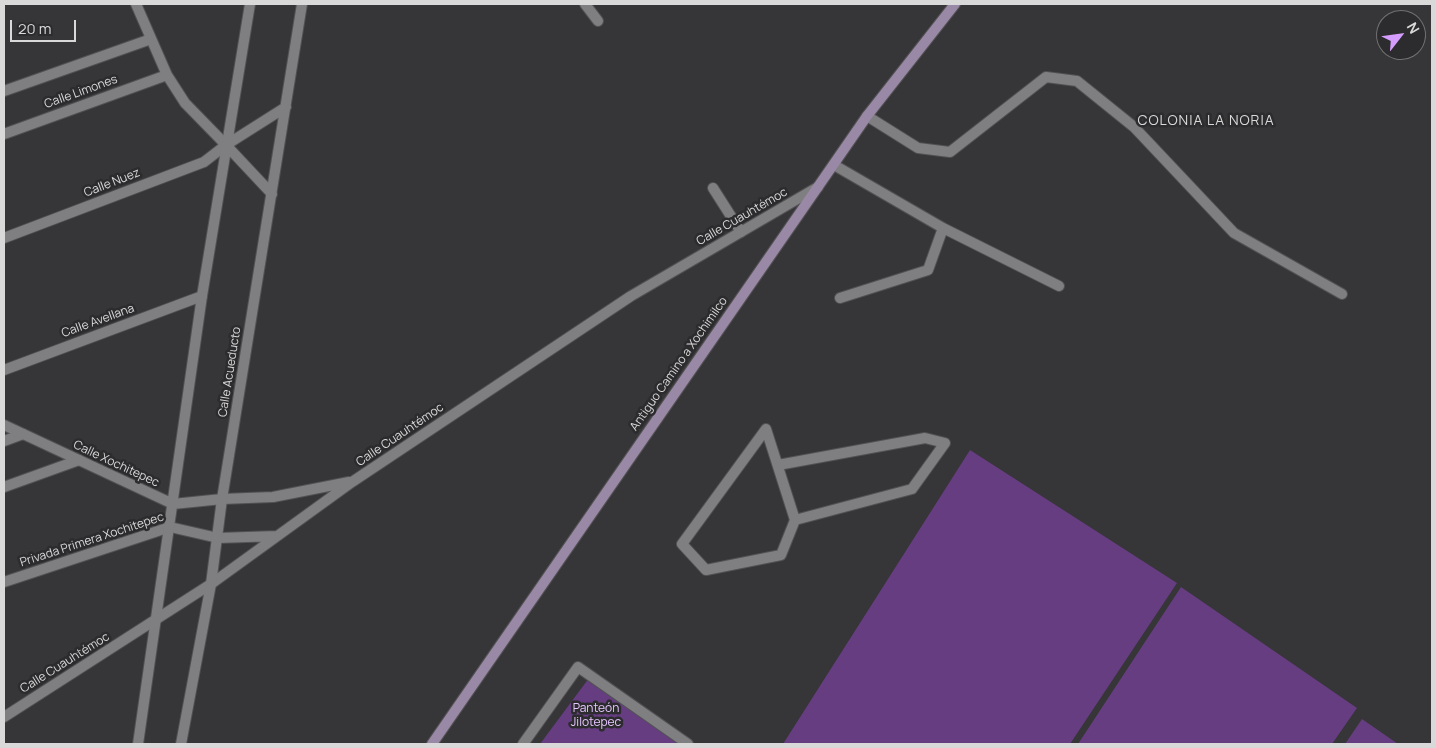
<!DOCTYPE html>
<html>
<head>
<meta charset="utf-8">
<style>
  body { margin:0 }
  #map { position:relative; width:1436px; height:748px; overflow:hidden; background:#363537; font-family:Manrope,sans-serif }
  canvas { display:block }
  .frame { position:absolute; inset:0; border:5px solid #dad9da; pointer-events:none }
  .north { position:absolute; left:1376px; top:10px; width:50px; height:50px; box-sizing:border-box; background:#2c2b2d; border:1px solid #727172; border-radius:50%; rotate:60deg; font-size:14px; font-weight:700; line-height:20px; text-align:center; color:#dad9da }
  .north::after { content:''; display:block; margin:auto; width:18px; height:22px; background:#d49cfc; clip-path:polygon(50% 0,100% 100%,50% 72%,0 100%) }
  .scale { position:absolute; left:10px; top:20px; width:66px; height:22px; box-sizing:border-box; border:2px solid #dad9da; border-top:0; padding-left:6px; font-size:15px; line-height:18px; white-space:nowrap; color:#dad9da; -webkit-text-stroke:4px #2c2b2d; paint-order:stroke }
</style>
</head>
<body>
<div id="map">
<canvas width="1436" height="748"></canvas>
<div class="frame"></div>
<div class="north">N</div>
<div class="scale">20 m</div>
</div>
<script>
const ctx = document.querySelector('canvas').getContext('2d');
ctx.lineJoin = 'round';
function paint(path, color) {
  ctx.fillStyle = color;
  ctx.fill(path, 'evenodd');
}
function shape(rows) {
  const path = new Path2D();
  for (const r of rows) {
    path.moveTo(r[0], r[1]);
    for (let i = 2; i < r.length; i += 2) path.lineTo(r[i], r[i + 1]);
  }
  return path;
}
function strokePath(path, color, width, dash) {
  ctx.strokeStyle = color;
  ctx.lineWidth = width;
  ctx.lineCap = dash ? 'butt' : 'round';
  ctx.setLineDash(dash || []);
  ctx.stroke(path);
}
function drawText(font, color, halo, rows, align = 'center') {
  ctx.font = font + ' Manrope,sans-serif';
  ctx.lineWidth = 5;
  ctx.setLineDash([]);
  ctx.textBaseline = 'middle';
  ctx.strokeStyle = halo;
  ctx.fillStyle = color;
  for (const [text, x, y, turn = 0] of rows) {
    ctx.save();
    ctx.translate(x, y);
    ctx.rotate((+turn || 0) * Math.PI / 180);
    ctx.textAlign = isNaN(turn) ? turn : align;
    if (halo) ctx.strokeText(text, 0, 0);
    ctx.fillText(text, 0, 0);
    ctx.restore();
  }
}
paint(shape([
  [970,450,1177,583,1070,744,783,744],
  [1181,587,1357,708,1332,744,1078,744],
  [589,678,695,744,540,744],
  [1362,719,1398,744,1345,744]
]), '#653d80');
const service = shape([
  [585,4,598,21],
  [867,116,918,148,950,152,1046,77,1077,81,1134,127,1234,233,1342,294],
  [834,165,943,228,1059,286],
  [713,188,741,232],
  [840,298,928,270,943,228],
  [766,429,795,520,781,555,706,570,682,544,766,429],
  [778,465,925,438,945,443,912,489,795,520],
  [523,744,578,667,688,744]
]);
const minor = shape([
  [4,91,151,39],
  [4,134,167,75],
  [4,238,204,162,226,145,185,103,167,75,136,4],
  [4,370,202,296],
  [4,441,23,434],
  [4,487,79,460],
  [222,499,273,497,349,482],
  [4,582,170,527,218,538,277,536],
  [4,717,211,584,352,482,631,296,818,187]
]);
const tertiary = shape([
  [226,145,286,107],
  [226,145,272,194],
  [4,425,173,504,222,499],
  [138,744,202,296,250,4],
  [181,744,211,584,222,499,302,4]
]);
const secondary = shape([
  [432,744,867,116,955,4]
]);
strokePath(service, '#525153', 12);
strokePath(minor, '#525153', 12);
strokePath(tertiary, '#525153', 12);
strokePath(secondary, '#525153', 12);
strokePath(service, '#7f7e81', 10);
strokePath(minor, '#7f7e81', 10);
strokePath(tertiary, '#7f7e81', 10);
strokePath(secondary, '#9988a6', 10);
drawText('12px', '#dad9da', '#2c2b2d', [
  ["Calle Limones",81,92,-20],
  ["Calle Nuez",112,183,-21],
  ["Calle Cuauhtémoc",742,217,-30],
  ["Calle Avellana",98,321,-20],
  ["Antiguo Camino a Xochimilco",679,364,-55],
  ["Calle Acueducto",230,372,-81],
  ["Calle Cuauhtémoc",400,435,-34],
  ["Calle Xochitepec",116,464,25],
  ["Privada Primera Xochitepec",92,540,-18],
  ["Calle Cuauhtémoc",65,663,-32]
]);
drawText('12px', '#e5c5ff', '#2c2b2d', [
  ["Panteón",596,709],
  ["Jilotepec",596,723]
]);
ctx.letterSpacing = '1px';
drawText('14px', '#dad9da', '#2c2b2d', [
  ["COLONIA LA NORIA",1206,121]
]);
ctx.letterSpacing = '0px';
</script>
</body>
</html>
